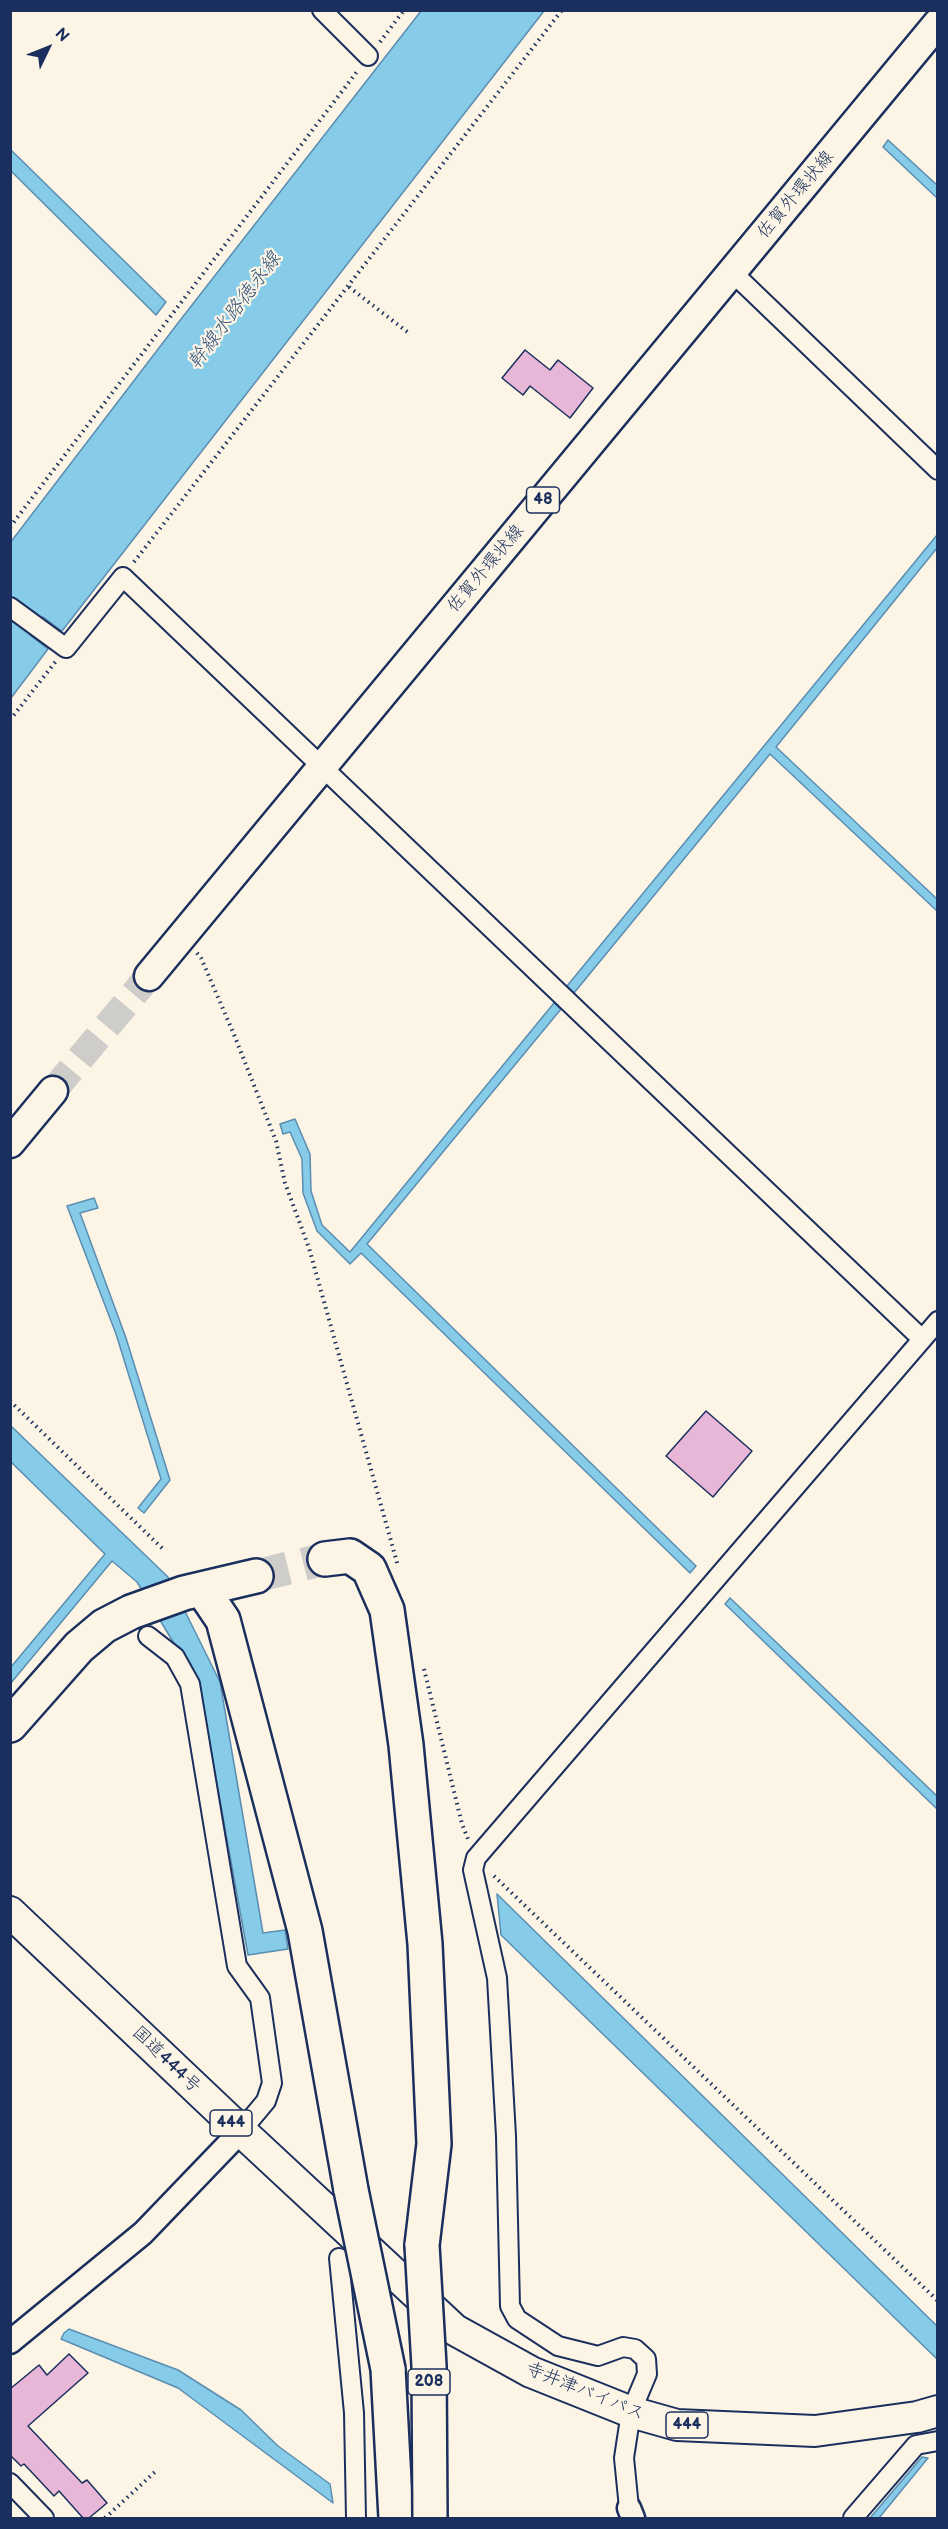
<!DOCTYPE html>
<html>
<head>
<meta charset="utf-8">
<style>
  body { margin:0 }
  #map { position:relative; width:948px; height:2529px; overflow:hidden; background:#fcf5e5; font-family:"Balsamiq Sans",sans-serif }
  canvas { display:block }
  .frame { position:absolute; inset:0; border:12px solid #1b2f5e; pointer-events:none }
  .north { position:absolute; left:18px; top:18px; width:60px; height:60px; -webkit-text-stroke:4px #fcf5e5; paint-order:stroke; rotate:47deg; font-size:16px; font-weight:700; line-height:24px; text-align:center; color:#1b2f5e }
  .north::after { content:''; display:block; margin:auto; width:21px; height:27px; background:#1b2f5e; clip-path:polygon(50% 0,100% 100%,50% 72%,0 100%) }
</style>
</head>
<body>
<div id="map">
<canvas width="948" height="2529"></canvas>
<div class="frame"></div>
<div class="north">N</div>
</div>
<script>
const ctx = document.querySelector('canvas').getContext('2d');
ctx.lineJoin = 'round';
function paint(path, color) {
  ctx.fillStyle = color;
  ctx.fill(path, 'evenodd');
}
function shape(rows) {
  const path = new Path2D();
  for (const r of rows) {
    path.moveTo(r[0], r[1]);
    for (let i = 2; i < r.length; i += 2) path.lineTo(r[i], r[i + 1]);
  }
  return path;
}
function strokePath(path, color, width, dash) {
  ctx.strokeStyle = color;
  ctx.lineWidth = width;
  ctx.lineCap = dash ? 'butt' : 'round';
  ctx.setLineDash(dash || []);
  ctx.stroke(path);
}
function drawText(font, color, halo, rows, align = 'center') {
  ctx.font = font + ' "Balsamiq Sans","Klee One",sans-serif';
  ctx.lineWidth = 4.5;
  ctx.setLineDash([]);
  ctx.textBaseline = 'middle';
  ctx.strokeStyle = halo;
  ctx.fillStyle = color;
  for (const [text, x, y, turn = 0] of rows) {
    ctx.save();
    ctx.translate(x, y);
    ctx.rotate((+turn || 0) * Math.PI / 180);
    ctx.textAlign = isNaN(turn) ? turn : align;
    if (halo) ctx.strokeText(text, 0, 0);
    ctx.fillText(text, 0, 0);
    ctx.restore();
  }
}
const water = shape([
  [421,11,544,11,62,631,43,617,30,635,48,649,11,698,10,543,178,323,421,11],
  [888,140,937,185,937,198,883,147,888,140],
  [10,149,166,302,156,315,11,171,10,149],
  [937,535,937,548,776,747,937,899,937,911,770,754,574,993,567,986,937,535],
  [554,1003,561,1009,367,1244,696,1566,690,1573,361,1253,350,1264,317,1231,303,1193,302,1159,290,1132,283,1134,280,1124,295,1119,310,1154,311,1191,322,1225,350,1252,554,1003],
  [94,1198,98,1208,80,1213,126,1338,170,1480,144,1513,138,1508,161,1479,116,1334,67,1206,94,1198],
  [11,1426,168,1577,220,1682,263,1933,285,1930,288,1949,248,1955,199,1685,137,1582,112,1561,11,1683,11,1667,105,1554,11,1462,11,1426],
  [730,1598,937,1796,937,1809,725,1604,730,1598],
  [497,1894,937,2326,937,2359,501,1935,497,1894],
  [69,2329,178,2370,241,2410,278,2446,330,2484,333,2503,178,2388,61,2339,64,2333,69,2329],
  [922,2457,928,2458,879,2518,870,2518,922,2457]
]);
paint(water, '#86cbe8');
strokePath(water, '#5b8db1', 1.5);
const building = shape([
  [525,350,550,370,558,360,593,388,570,418,530,386,523,395,502,378,525,350],
  [706,1411,752,1451,713,1497,666,1456,706,1411],
  [69,2354,88,2373,28,2426,82,2483,87,2480,107,2503,89,2518,83,2518,59,2491,54,2496,24,2464,21,2466,10,2455,10,2389,39,2365,47,2375,69,2354]
]);
paint(building, '#e8b7d8');
strokePath(building, '#1b2f5e', 1.5);
strokePath(shape([
  [53,1091,149,976]
]), '#cfcdca', 28, [28, 14]);
strokePath(shape([
  [256,1576,325,1559]
]), '#cfcdca', 33, [33, 16]);
const minor = shape([
  [322,10,368,56],
  [732,272,938,470],
  [10,607,66,648,123,577,922,1339],
  [148,1636,175,1657,190,1684,237,1966,260,1998,272,2083,266,2101,241,2131],
  [339,2258,354,2413,356,2518],
  [10,2483,44,2518],
  [629,2508,624,2458,631,2412,647,2374,646,2359,635,2349,623,2347,598,2356,558,2346,517,2319,510,2306,506,2136,497,1978,473,1870,476,1858,938,1321],
  [853,2518,916,2445,938,2441]
]);
const tertiary = shape([
  [10,2342,143,2233,241,2131],
  [629,2508,633,2518]
]);
const primary = shape([
  [149,976,938,23],
  [10,1143,53,1091]
]);
const trunk = shape([
  [10,1912,241,2131,455,2330,531,2372,631,2412,677,2425,815,2431,917,2417,938,2411]
]);
const motorway = shape([
  [325,1559,350,1556,369,1569,387,1610,406,1745,425,1944,434,2144,422,2245],
  [202,1589,223,1620,305,1931,351,2190],
  [10,1725,79,1647,104,1626,131,1612,184,1593,256,1576],
  [388,2369,396,2518]
]);
strokePath(minor, '#1b2f5e', 22);
strokePath(tertiary, '#1b2f5e', 27);
strokePath(primary, '#1b2f5e', 33);
strokePath(trunk, '#1b2f5e', 34);
strokePath(motorway, '#1b2f5e', 38);
strokePath(shape([
  [380,42,404,10],
  [349,287,410,334],
  [10,527,359,69],
  [134,562,562,10],
  [10,720,56,661],
  [197,953,201,958,233,1032,276,1141,285,1183,309,1248,398,1566],
  [10,1401,165,1551],
  [424,1669,462,1824,468,1839],
  [494,1876,938,2301],
  [105,2518,157,2470]
]), '#1b2f5e', 4, [1.5, 4.5]);
strokePath(minor, '#fcf5e5', 18);
strokePath(tertiary, '#fcf5e5', 22);
strokePath(primary, '#fcf5e5', 28);
strokePath(trunk, '#fcf5e5', 30);
strokePath(motorway, '#fcf5e5', 33);
const motorwayBridge = shape([
  [351,2190,388,2369],
  [422,2245,429,2366,430,2518]
]);
strokePath(motorwayBridge, '#1b2f5e', 38, []);
strokePath(motorwayBridge, '#fcf5e5', 33);
for (const [x, y, w] of [
  [543,500,33],
  [231,2123,42],
  [429,2382,42],
  [687,2425,42]
]) {
  const box = new Path2D();
  box.roundRect(x - w / 2, y - 13, w, 26, 4.5);
  ctx.fillStyle = '#fcf5e5';
  ctx.fill(box);
  strokePath(box, '#1b2f5e', 1.5);
}
drawText('bold 16px', '#1b2f5e', null, [
  ["48",543,500],
  ["444",231,2123],
  ["208",429,2382],
  ["444",687,2425]
]);
drawText('18px', '#1b2f5e', '#fcf5e5', [
  ["佐賀外環状線",796,195,-50],
  ["佐賀外環状線",486,569,-50],
  ["国道444号",166,2060,44],
  ["寺井津バイパス",585,2392,22]
]);
drawText('italic 20px', '#365680', '#fcf5e5', [
  ["幹線水路徳永線",235,311,-53]
]);
</script>
</body>
</html>
